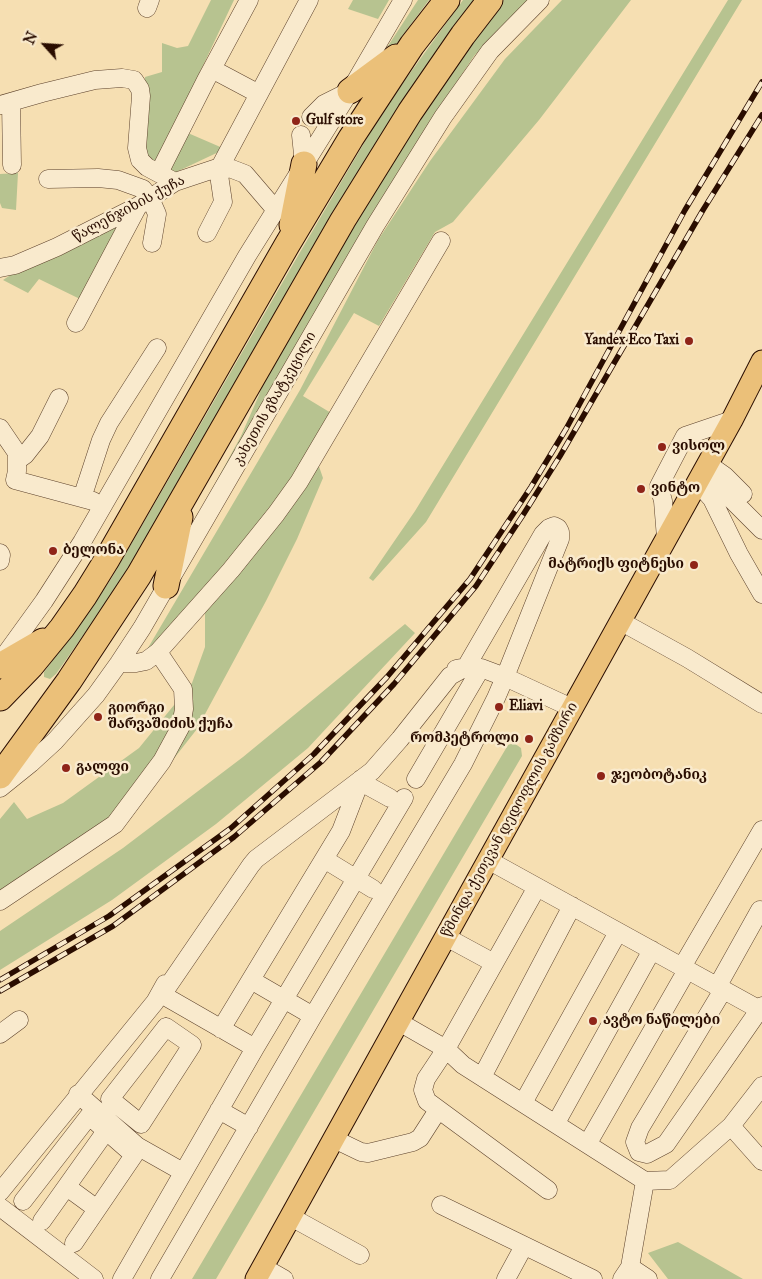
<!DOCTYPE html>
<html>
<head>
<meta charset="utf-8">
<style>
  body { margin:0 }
  #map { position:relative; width:762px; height:1279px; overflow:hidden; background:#f6dfb2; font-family:"IM FELL Great Primer",serif }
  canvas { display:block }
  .north { position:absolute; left:20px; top:20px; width:50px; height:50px; -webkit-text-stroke:4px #f9eacd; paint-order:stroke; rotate:296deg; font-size:14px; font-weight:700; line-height:20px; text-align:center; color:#2a0d00 }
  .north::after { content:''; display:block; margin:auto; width:18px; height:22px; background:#2a0d00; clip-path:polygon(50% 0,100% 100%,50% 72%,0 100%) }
</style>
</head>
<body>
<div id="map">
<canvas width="762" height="1279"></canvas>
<div class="north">N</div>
</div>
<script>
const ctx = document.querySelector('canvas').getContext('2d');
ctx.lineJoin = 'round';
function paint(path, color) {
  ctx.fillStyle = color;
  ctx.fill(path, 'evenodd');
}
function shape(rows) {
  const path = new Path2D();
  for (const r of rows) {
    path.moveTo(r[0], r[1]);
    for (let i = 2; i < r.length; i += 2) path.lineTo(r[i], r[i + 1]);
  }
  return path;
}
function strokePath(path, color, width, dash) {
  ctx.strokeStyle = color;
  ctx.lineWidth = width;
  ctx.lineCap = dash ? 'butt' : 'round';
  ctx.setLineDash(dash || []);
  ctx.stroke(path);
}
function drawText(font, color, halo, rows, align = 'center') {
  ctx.font = font + ' "IM FELL Great Primer","Noto Serif Georgian",serif';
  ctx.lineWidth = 5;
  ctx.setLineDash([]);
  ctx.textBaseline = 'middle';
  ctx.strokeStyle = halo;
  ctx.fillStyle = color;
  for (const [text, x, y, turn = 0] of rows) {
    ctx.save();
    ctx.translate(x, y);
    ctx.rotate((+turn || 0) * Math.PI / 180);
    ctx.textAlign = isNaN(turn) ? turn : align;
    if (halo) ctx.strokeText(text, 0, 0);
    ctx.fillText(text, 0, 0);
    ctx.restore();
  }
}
paint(shape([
  [211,0,234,0,174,127,225,149,172,174,145,156,143,145,145,77,162,72,162,43,177,48,188,46],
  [353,0,389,0,378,19,348,9],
  [418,0,429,0,394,47,386,49],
  [463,0,474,0,418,77,354,178,122,580,56,674,50,679,44,677,44,672,81,623,111,579,299,254,384,109],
  [504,0,528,0,474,56,420,138,181,546,241,436,259,395,265,378,364,208,425,111,482,27],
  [562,0,631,0,539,120,453,222,435,232,379,326,354,313,303,396,336,416,314,452,323,478,297,539,266,601,197,729,154,784,107,824,0,897,0,819,14,802,27,819,63,803,139,748,192,683,205,647,205,608,145,653,300,390,378,240,430,161,505,59],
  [728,0,742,0,426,522,373,581,369,578,415,511],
  [18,173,16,210,2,208,0,203,0,174],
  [121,223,82,300,39,279,28,293,3,280,21,268],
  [405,624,415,633,308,748,216,824,112,900,0,970,0,931,123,848,243,757],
  [514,743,521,748,522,756,216,1279,192,1279,508,745],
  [678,1242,743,1279,668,1279,648,1253]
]), '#b7c390');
const minor = shape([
  [147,8,150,0],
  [212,69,259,94],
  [11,102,12,165],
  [0,105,42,93,95,80,122,78,134,80,140,89,141,96,137,148,140,160,147,167,175,182],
  [311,117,324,104,350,91],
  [301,135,304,164],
  [220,167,309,0],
  [159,173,206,80,249,0],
  [48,179,98,178,118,180,143,189,150,198,157,214,152,243],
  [207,233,223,202,218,168],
  [0,268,15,265,57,247,138,206,175,182,220,167,232,169,245,174,275,209],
  [76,323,138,206],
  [0,428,17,453,17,471,15,480,93,501],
  [18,460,25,455,40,436,59,398],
  [708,464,725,476,743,494],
  [702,475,719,487,762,530],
  [697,482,712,499,739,554,762,594],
  [82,498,101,440,109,423,157,348],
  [666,538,663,501,659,486,685,436,732,420],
  [0,553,1,555,0,561],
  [620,621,687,658,762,704],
  [0,662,44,601,82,542,247,256,350,91,403,0],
  [119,663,136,663,146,661,158,652,231,570,276,514,299,482,441,241],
  [456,669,466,667,481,668,505,677,572,708],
  [416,779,481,668],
  [361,782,390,798],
  [0,788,31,763,55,741,96,695,119,663,142,628,375,226,443,117,490,51,540,0],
  [324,859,373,889],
  [488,860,762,1011],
  [537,887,446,1049,463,1065,645,1181],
  [0,901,115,824,162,761,181,726,184,709,183,689,158,652],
  [446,937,494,963],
  [682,967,762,830],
  [251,980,313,1016],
  [717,987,760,910],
  [723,990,640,1128,635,1142,639,1152,647,1154,666,1144,762,1006],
  [161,994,255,1048],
  [399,1022,446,1049,426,1079,423,1090,427,1101,548,1190],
  [166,1027,192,1045,141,1124,110,1099,166,1027],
  [221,1029,341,831,361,779],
  [0,1034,19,1020],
  [482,1077,572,906],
  [78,1094,137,1146,183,1172],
  [523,1103,618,932],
  [219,1110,249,1127],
  [556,1123,652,950],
  [731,1126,762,1161],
  [334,1139,361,1152,368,1153,413,1142,420,1138,438,1110],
  [588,1143,687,970],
  [67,1187,97,1209],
  [0,1192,155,1002,165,984],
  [23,1201,89,1116,95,1121],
  [441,1205,593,1279],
  [0,1207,94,1279],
  [291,1217,360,1255],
  [42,1221,106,1131],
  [74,1243,134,1155,95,1121,101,1114],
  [263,1267,284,1279],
  [630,1267,648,1279],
  [122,1279,255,1048,404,798],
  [160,1279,313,1016,463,764,496,698,505,677,560,539,560,532,558,528,554,526,549,528,543,534,466,667,450,676,400,739,372,771,256,859,251,865,162,995],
  [506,1279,524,1246],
  [622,1279,630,1267,645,1181,670,1180,731,1126,762,1086]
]);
const major = shape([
  [256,1279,732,420,762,361]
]);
const highway = shape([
  [350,91,396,57],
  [292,225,304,164],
  [166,586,180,517],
  [0,666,43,641],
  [0,698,31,666,62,628,85,595,106,561,287,245,351,138,412,45,447,0],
  [0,776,69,681,139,575,343,220,410,112,463,35,490,0]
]);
strokePath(minor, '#5d422c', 19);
strokePath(major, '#2a0d00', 23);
strokePath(highway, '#2a0d00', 27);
strokePath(minor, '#f9eacd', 18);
strokePath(major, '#ebc079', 21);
strokePath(highway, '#ebc079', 25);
const rail = shape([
  [0,980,109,916,231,828,314,754,387,677,470,579,531,487,566,429,685,210,762,82],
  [0,991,113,926,234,837,321,762,394,684,476,586,523,515,560,456,703,210,762,115]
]);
strokePath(rail, '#2a0d00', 5.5);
strokePath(rail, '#f9eacd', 4, [11]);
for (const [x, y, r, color] of [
  [296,121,5,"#8f2418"],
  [689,341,5,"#8f2418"],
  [662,447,5,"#8f2418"],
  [641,489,5,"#8f2418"],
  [53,551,5,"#8f2418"],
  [694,565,5,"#8f2418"],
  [499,707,5,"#8f2418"],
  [98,717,5,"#8f2418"],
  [529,739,5,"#8f2418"],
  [66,768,5,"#8f2418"],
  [601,776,5,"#8f2418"],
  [593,1021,5,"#8f2418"]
]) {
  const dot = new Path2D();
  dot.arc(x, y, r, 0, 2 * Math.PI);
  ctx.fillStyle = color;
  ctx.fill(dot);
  strokePath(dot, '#f9eacd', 2);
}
drawText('bold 14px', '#2a0d00', '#f9eacd', [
  ["Gulf store",306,121],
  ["Yandex Eco Taxi",679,341,"right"],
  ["ვისოლ",672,447],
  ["ვინტო",651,489],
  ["ბელონა",63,551],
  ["მატრიქს ფიტნესი",684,565,"right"],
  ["Eliavi",509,707],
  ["გიორგი",108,709],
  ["შარვაშიძის ქუჩა",108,725],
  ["რომპეტროლი",519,739,"right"],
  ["გალფი",76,768],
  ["ჯეობოტანიკ",611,776],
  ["ავტო ნაწილები",603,1021]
], 'left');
drawText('14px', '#2a0d00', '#f9eacd', [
  ["წალენჯიხის ქუჩა",129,209,-28],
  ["კახეთის გზატკეცილი",275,399,-60],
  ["წმინდა ქეთევან დედოფლის გამზირი",510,820,-61]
]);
</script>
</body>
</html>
